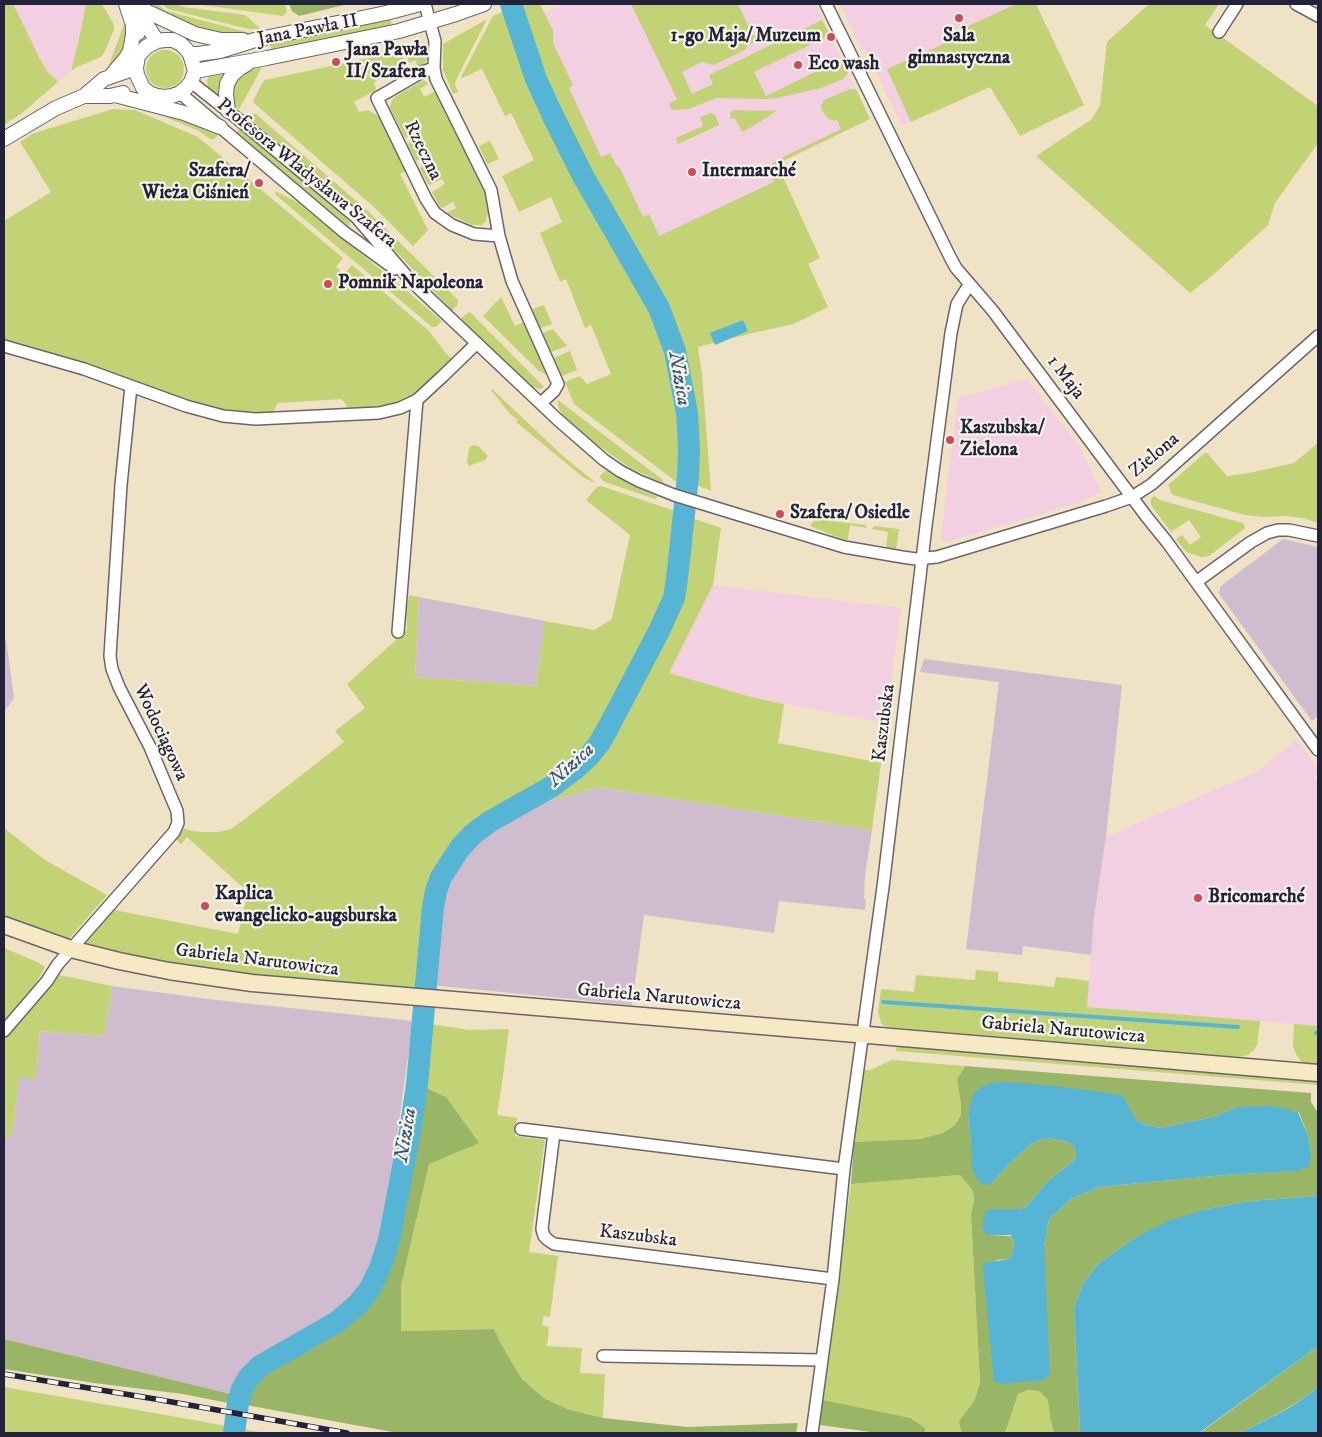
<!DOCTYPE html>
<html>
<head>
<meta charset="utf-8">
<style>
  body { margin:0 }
  #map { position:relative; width:1322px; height:1437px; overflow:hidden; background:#f0e2c5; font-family:"IM FELL DW Pica",serif }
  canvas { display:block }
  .frame { position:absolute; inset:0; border:5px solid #22223b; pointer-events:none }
</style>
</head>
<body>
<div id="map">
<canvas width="1322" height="1437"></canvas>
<div class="frame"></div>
</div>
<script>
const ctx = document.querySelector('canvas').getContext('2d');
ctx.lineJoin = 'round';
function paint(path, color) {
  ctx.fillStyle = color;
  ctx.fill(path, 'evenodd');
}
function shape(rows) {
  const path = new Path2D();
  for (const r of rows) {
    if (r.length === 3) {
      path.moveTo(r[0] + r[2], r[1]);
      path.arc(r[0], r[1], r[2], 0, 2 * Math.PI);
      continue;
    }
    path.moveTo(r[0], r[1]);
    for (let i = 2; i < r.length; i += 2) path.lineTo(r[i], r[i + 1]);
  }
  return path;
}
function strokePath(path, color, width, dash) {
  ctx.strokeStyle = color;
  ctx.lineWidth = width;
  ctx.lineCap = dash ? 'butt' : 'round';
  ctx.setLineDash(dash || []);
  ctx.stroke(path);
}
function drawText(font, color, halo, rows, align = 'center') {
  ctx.font = font + ' "IM FELL DW Pica",serif';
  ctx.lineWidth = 4.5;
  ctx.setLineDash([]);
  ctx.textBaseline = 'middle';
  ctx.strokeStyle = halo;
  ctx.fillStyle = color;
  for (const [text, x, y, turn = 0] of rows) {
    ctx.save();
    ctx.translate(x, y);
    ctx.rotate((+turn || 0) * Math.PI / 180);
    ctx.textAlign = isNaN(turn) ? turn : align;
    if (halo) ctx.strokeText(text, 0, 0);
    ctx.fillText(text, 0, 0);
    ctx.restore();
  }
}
paint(shape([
  [15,4,86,4,81,30,71,71,58,82,47,71,40,59,13,5],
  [565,4,815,4,870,119,777,164,785,182,636,251,528,21],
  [840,4,1036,4,1084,105,1020,136,990,87,902,126,865,49,862,50],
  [1027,379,1080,447,1101,492,1078,503,946,542,942,540,941,537,958,398],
  [713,585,901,608,885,723,751,697,669,673],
  [1297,740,1318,768,1318,774,1314,777,1318,784,1318,1026,1087,1007,1094,917,1106,837,1256,772]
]), '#f2cfe1');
paint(shape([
  [1283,539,1318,547,1318,716,1312,721,1219,594,1220,587,1226,582],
  [419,597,545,621,536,686,415,677],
  [4,640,6,640,14,698,4,712],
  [924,659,1122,685,1106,837,1094,917,1091,955,1023,946,1022,955,966,949,999,682,920,672],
  [599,787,872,830,865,875,864,898,866,900,865,910,779,901,774,933,644,915,632,1005,431,985,440,899,448,878,462,856,477,839,494,826,528,807],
  [112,986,216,1000,413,1021,384,1229,378,1256,372,1272,362,1292,340,1315,317,1330,273,1353,258,1363,231,1394,4,1339,4,1142,13,1130,19,1077,36,1078,40,1031,104,1036]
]), '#cfbdcf');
paint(shape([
  [4,4,13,4,40,59,47,71,58,82,22,113,4,125],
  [86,4,102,4,114,25,114,30,104,53,101,57,77,67,71,71,81,30],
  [152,4,157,4,166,11,254,34,241,36,209,34,170,19],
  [162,4,177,4,184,7,245,15,261,29,248,29,168,9],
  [195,4,285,4,287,12,283,16],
  [520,4,540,4,553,31,553,43,573,85,569,88,601,157,610,153,616,165,620,168,643,217,649,214,659,236,774,182,770,170,772,164,775,161,841,129,837,120,835,121,829,119,822,111,821,106,824,100,850,89,856,89,870,119,777,164,820,258,808,264,828,307,794,324,757,332,698,347,702,375,711,491,692,483,694,450,689,393,679,336,670,314,571,144,540,69],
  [631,4,738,4,752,34,761,39,748,45,745,50,714,65,702,62,682,72,692,94,713,84,709,75,822,20,830,35,754,72,766,96,842,59,848,73,843,79,821,88,777,98,765,99,717,98,688,109,674,110,672,109,669,104,677,99],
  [1016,4,1036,4,1084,105,1020,136,990,87,911,122,887,69,966,34,964,28],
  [1149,4,1219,4,1205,25,1318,106,1318,143,1275,203,1268,225,1213,275,1190,293,1036,156,1092,119,1100,105,1107,42],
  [509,9,528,68,549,118,618,247,655,310,666,335,674,366,684,426,686,449,683,482,675,481,574,404,565,382,580,376,587,384,611,374,591,325,585,328,566,279,560,282,540,233,562,222,551,197,519,212,502,176,534,160,511,113,505,116,482,69,462,78,461,77,493,16],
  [126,19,128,45,111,68,107,70],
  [390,19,392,26,272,51,270,44],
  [487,19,456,80,455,84,458,92,453,94,443,70,443,44],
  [426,46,430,48,429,57,422,66,419,68,415,60,409,63,406,50],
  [165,69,19],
  [402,51,405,65,374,82,376,90,354,102,359,112,368,110,378,116,382,121,407,170,400,174,428,230,413,246,375,208,255,104,253,101,263,82,265,80],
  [231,66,224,103,209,92,207,81,209,76,214,71],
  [262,67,246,97,239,109,235,106,232,98,233,82,248,70],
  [424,80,428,84,420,89,424,97,436,91,442,100,487,194,490,214,487,215,486,221,482,225,472,225,447,213,448,212,456,208,453,202,442,208,440,207,432,192,445,184,442,179,430,185,428,184,420,169,421,167,427,164,426,161,424,158,416,161,408,145,409,143,415,140,414,138,412,135,405,138,392,112,390,107,392,100,396,96],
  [148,108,208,127,218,135,214,139,210,139,199,131,148,110],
  [113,109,135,110,198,137,343,258,336,267,344,274,352,265,429,331,444,351,452,359,416,393,401,403,376,407,348,408,342,399,278,403,273,412,256,412,222,410,142,385,74,360,4,339,4,221,51,192,20,142,32,134,44,130],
  [734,110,762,111,778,110,755,125,742,132,735,118,731,119,730,113],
  [711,113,715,115,719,125,678,144,676,138,703,126,700,117],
  [253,114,256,114,369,212,458,300,458,304,452,311,358,211,249,118],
  [240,128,339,212,350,222,350,225,347,226,236,133],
  [490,141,499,159,487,164,479,146],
  [275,191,297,202,407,291,442,321,436,327,432,327,276,195],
  [501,297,515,326,523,322,547,375,539,371,483,316],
  [544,305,552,324,540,328,532,309],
  [469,312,471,313,544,387,540,389,533,387,460,319],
  [553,329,567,346,551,352,543,333],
  [570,351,577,370,562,376,554,358],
  [492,389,563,456,596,483,584,478,516,422,518,420,510,414,491,390],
  [558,400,663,480,664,484,630,468,591,440,562,414,558,406],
  [1318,443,1318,523,1303,518,1288,516,1264,517,1245,515,1176,496,1172,494,1168,485,1206,452,1227,476,1249,473,1294,463],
  [473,445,478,446,488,456,485,460,469,466,467,462,469,448],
  [605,471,608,471,635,487,658,497,655,499,605,482,599,477],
  [601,486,675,511,674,521,676,522,671,579,663,610,657,624,607,719,583,753,558,775,544,785,494,813,476,825,466,833,449,854,435,879,430,893,426,908,419,989,253,974,209,969,121,953,85,943,114,910,238,934,248,892,187,837,181,844,176,839,183,828,192,831,204,832,218,832,231,829,241,822,344,742,335,731,365,708,347,684,407,630,406,613,409,595,419,597,415,677,536,686,545,621,594,630,612,619,630,535,586,500,597,487],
  [1154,496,1160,500,1243,523,1245,527,1244,529,1209,556,1201,557,1186,552,1176,539,1182,535,1190,545,1201,537,1189,520,1171,532,1151,505,1151,499],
  [689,517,721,528,713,585,669,673,751,697,784,704,778,743,881,763,872,830,599,787,528,807,554,793,582,771,600,753,611,736,650,664,677,610,683,583],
  [815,519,866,525,867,528,850,525,848,539,844,540,810,526],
  [874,526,899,529,896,550,889,549,886,546,888,532,872,529],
  [4,828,45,860,107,895,68,940,4,918],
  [4,948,37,962,45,967,36,983,4,1021],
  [976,970,998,972,998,981,1054,987,1056,977,1089,981,1087,1007,1260,1021,1257,1045,1253,1051,1248,1055,1239,1057,889,1027,884,1026,881,1023,878,1012,881,989,914,992,916,975,975,980],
  [59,975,112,986,104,1036,40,1031,36,1079,19,1077,13,1130,4,1142,4,1040],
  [430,1024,470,1030,509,1029,503,1076,497,1115,517,1118,515,1136,545,1140,529,1252,558,1256,550,1317,544,1316,542,1325,549,1327,547,1346,582,1348,580,1373,605,1374,603,1418,567,1409,544,1398,522,1379,501,1344,494,1329,401,1331,401,1286,429,1164,446,1097,426,1088,430,1045],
  [1294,1024,1318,1026,1318,1064,1302,1063,1297,1056,1293,1047],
  [897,1044,1318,1079,1318,1085,896,1051],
  [892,1060,965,1066,957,1079,961,1105,961,1115,955,1125,943,1133,920,1139,854,1142,862,1070,870,1070],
  [960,1175,973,1191,974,1200,971,1215,980,1383,974,1401,959,1421,961,1431,963,1433,925,1433,925,1428,822,1400,851,1184],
  [4,1387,166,1415,265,1433,4,1433],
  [1027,1390,1039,1391,1048,1400,1050,1418,1054,1433,1005,1433,1018,1394]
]), '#c2d375');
paint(shape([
  [289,4,348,4,299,16,292,11],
  [965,1066,1311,1093,1311,1102,1318,1113,1318,1196,1250,1201,1207,1209,1136,1237,1098,1264,1082,1285,1074,1309,1080,1431,1081,1433,1054,1433,1050,1418,1048,1400,1039,1391,1027,1390,1018,1394,1005,1433,963,1433,961,1431,959,1421,974,1401,980,1383,971,1215,974,1200,973,1191,960,1175,851,1184,854,1142,920,1139,943,1133,955,1125,961,1115,961,1105,957,1079],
  [1121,1095,1137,1121,1147,1125,1161,1128,1213,1117,1237,1107,1299,1112,1308,1136,1311,1153,1296,1171,1224,1175,1099,1187,1071,1199,1049,1219,1044,1246,983,1269,997,1260,1009,1259,1012,1255,1014,1244,1011,1236,988,1235,992,1209,1019,1209,1026,1207,1048,1181,1074,1160,1076,1155,1074,1146,1066,1141,1046,1138,1031,1144,1008,1165,992,1183,971,1141,968,1116],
  [426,1088,446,1097,479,1143,429,1164,401,1286,401,1331,494,1329,501,1344,522,1379,544,1398,567,1409,603,1418,687,1427,798,1423,796,1433,398,1433,246,1405,249,1392,255,1382,265,1372,341,1328,362,1310,376,1293,388,1271,406,1202],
  [4,1339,231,1394,228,1403,183,1394,94,1383,4,1369],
  [1318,1346,1318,1386,1311,1393,1288,1408,1240,1433,1200,1433],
  [822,1400,910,1418,925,1428,925,1433,878,1433,820,1425]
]), '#99b566');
paint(shape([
  [743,320,748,331,715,345,710,333],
  [1005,1082,1056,1086,1122,1095,1137,1121,1147,1125,1161,1128,1213,1117,1237,1107,1272,1106,1298,1112,1308,1136,1311,1153,1309,1166,1297,1171,1224,1175,1099,1187,1071,1199,1049,1219,1044,1246,1050,1374,1043,1380,1001,1384,994,1381,983,1269,984,1263,1009,1259,1012,1255,1014,1244,1011,1235,988,1235,984,1232,982,1226,986,1211,992,1209,1019,1209,1026,1207,1048,1181,1074,1160,1076,1155,1074,1146,1066,1141,1046,1138,1031,1144,1008,1165,992,1183,985,1185,978,1180,972,1169,971,1141,968,1116,973,1094,983,1086,992,1083],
  [1318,1196,1318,1346,1199,1433,1081,1433,1080,1431,1074,1309,1082,1285,1098,1264,1136,1237,1168,1221,1207,1209,1250,1201],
  [1318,1386,1318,1433,1240,1433,1289,1408,1311,1393]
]), '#56b5d4');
strokePath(shape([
  [883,1002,1238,1027],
  [1316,1033,1318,1033]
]), '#56b5d4', 4);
strokePath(shape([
  [234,1433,238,1403,242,1389,249,1377,260,1366,337,1322,357,1305,370,1289,380,1268,389,1240,410,1131,417,1085,433,907,436,891,441,877,460,848,472,835,489,822,551,787,575,769,589,756,599,744,608,728,659,631,674,598,677,579,688,476,689,449,687,413,675,351,659,308,583,176,553,116,536,79,511,4]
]), '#56b5d4', 22);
const minor = shape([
  [425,4,435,41,434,68,436,79,491,190,499,236,512,281,558,384,554,391,541,403],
  [826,4,950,257,956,268,993,311,1146,516,1167,542,1318,750],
  [1296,4,1318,16],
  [1219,32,1237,4],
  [434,68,422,72,377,98,426,199,435,213,452,225,474,234,499,236],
  [191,82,238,119,356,217,411,281,557,419,604,460,620,471,639,481,674,495,844,547,902,557,916,559,937,557,1106,506,1132,497,1152,484,1318,336],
  [180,93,344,232,395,269],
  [4,346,84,369,186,406,223,416,256,419,379,413,400,408,417,400,443,376,477,343],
  [1196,582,1251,542,1267,533,1278,530,1289,530,1318,536],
  [398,632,417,400],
  [4,1031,47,981,58,964,174,832,178,823,177,811,150,747,119,687,112,669,110,656,121,485,131,386],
  [521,1129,554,1133],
  [833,1279,554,1244,548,1240,544,1236,542,1229,554,1133,844,1169],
  [603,1356,821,1360],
  [812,1433,833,1279,844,1169,883,887,926,526,951,333,957,304,969,285]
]);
const tertiary = shape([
  [126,4,133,25,138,33],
  [134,5,157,41],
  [135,6,195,34,221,40,243,40],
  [165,40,173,40,181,44,185,48,190,54,195,71,191,82,186,88,180,93,172,96,165,97,157,96,149,93,143,88,137,75,136,68,138,56,146,47,157,41,165,40],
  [190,54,198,54,220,51,255,40,386,13,420,4],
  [195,71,267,58,399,31,456,14,484,4],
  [110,77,126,58,130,51,133,35,133,25],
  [115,95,184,113,220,127],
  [84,96,110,96,123,93],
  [228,111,226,94,227,84,232,75,240,68,247,64],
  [4,139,56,108,84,96,104,79,136,68]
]);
const secondary = shape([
  [4,925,71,949,119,961,169,971,252,983,1318,1073]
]);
strokePath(minor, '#6a656b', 14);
strokePath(tertiary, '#6a656b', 16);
strokePath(secondary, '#6a656b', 19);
strokePath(minor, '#fff', 11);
strokePath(tertiary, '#fff', 14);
strokePath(secondary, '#f7e9c3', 16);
const rail = shape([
  [4,1374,155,1399,347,1433]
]);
strokePath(rail, '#22223b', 5.5);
strokePath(rail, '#f7f3e8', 4, [11]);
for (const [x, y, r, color] of [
  [959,18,5,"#d1495b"],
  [831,37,5,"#d1495b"],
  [336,62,5,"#d1495b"],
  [798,65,5,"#d1495b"],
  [692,172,5,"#d1495b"],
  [259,183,5,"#d1495b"],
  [328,284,5,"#d1495b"],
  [950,440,5,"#d1495b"],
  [780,514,5,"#d1495b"],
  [1198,898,5,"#d1495b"],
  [205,906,5,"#d1495b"]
]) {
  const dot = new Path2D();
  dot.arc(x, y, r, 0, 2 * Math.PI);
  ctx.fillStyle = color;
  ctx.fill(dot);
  strokePath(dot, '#f7f3e8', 2);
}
drawText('19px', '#22223b', '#f7f3e8', [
  ["Jana Pawła II",308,31,-11],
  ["Rzeczna",422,151,64],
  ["Profesora Władysława Szafera",306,174,39],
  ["1 Maja",1065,378,53],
  ["Zielona",1155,456,-40],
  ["Kaszubska",885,723,-83],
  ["Wodociągowa",160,733,65],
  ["Gabriela Narutowicza",257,961,7],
  ["Gabriela Narutowicza",659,998,5],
  ["Gabriela Narutowicza",1063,1031,5],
  ["Kaszubska",638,1237,7]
]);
drawText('bold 19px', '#22223b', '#f7f3e8', [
  ["1-go Maja/ Muzeum",821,37,"right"],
  ["Sala",959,37,"center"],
  ["gimnastyczna",959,59,"center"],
  ["Jana Pawła",346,51],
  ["II/ Szafera",346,73],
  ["Eco wash",808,65],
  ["Szafera/",249,172,"right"],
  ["Wieża Ciśnień",249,194,"right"],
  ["Intermarché",702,172],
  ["Pomnik Napoleona",338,284],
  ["Kaszubska/",960,429],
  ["Zielona",960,451],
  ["Szafera/ Osiedle",790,514],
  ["Kaplica",215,895],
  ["ewangelicko-augsburska",215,917],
  ["Bricomarché",1208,898]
], 'left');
drawText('italic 20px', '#345571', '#f7f3e8', [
  ["Nizica",678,379,80],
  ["Nizica",572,766,-42],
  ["Nizica",407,1135,-81]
]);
</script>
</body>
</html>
